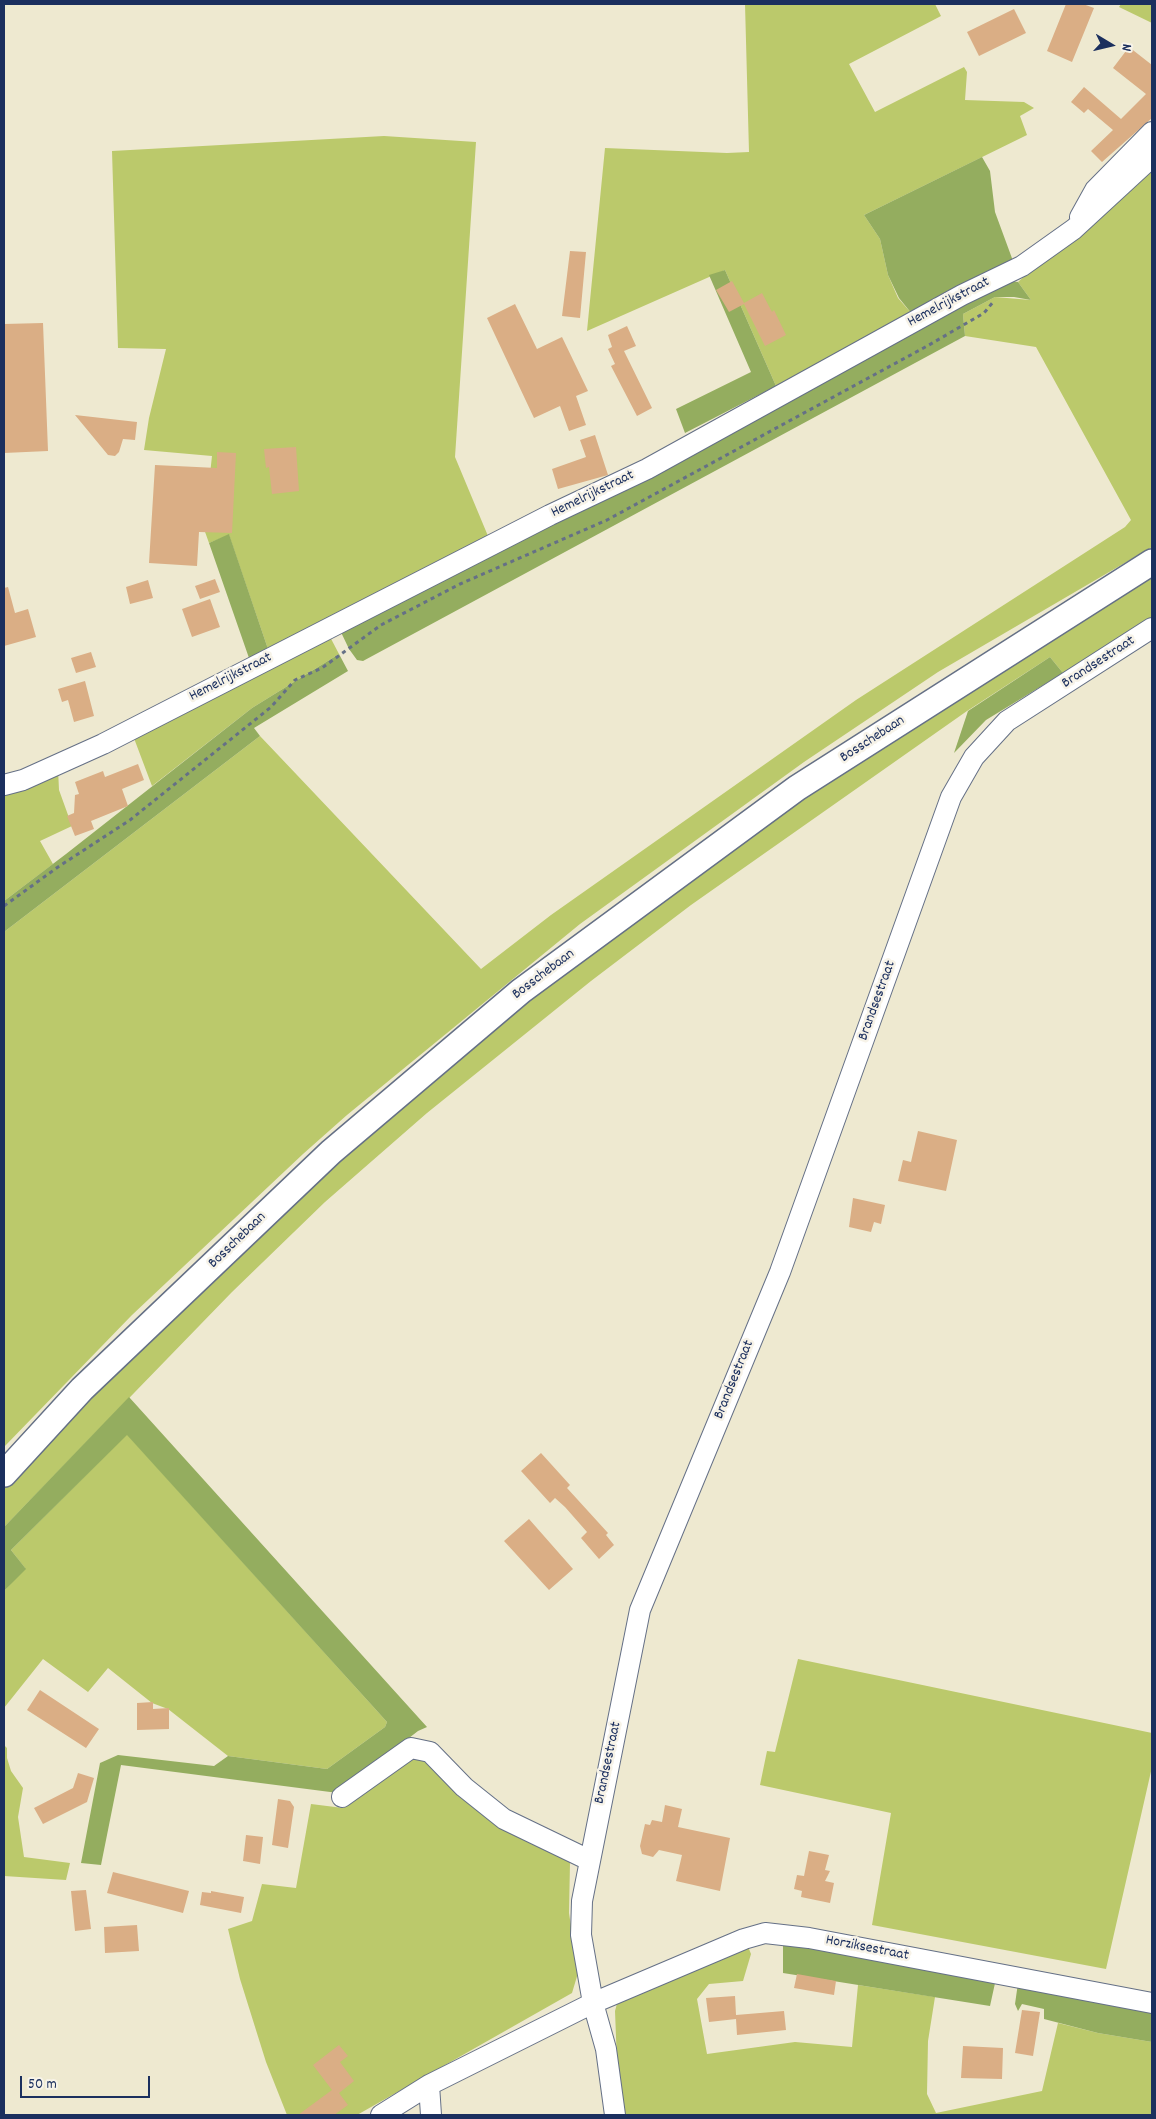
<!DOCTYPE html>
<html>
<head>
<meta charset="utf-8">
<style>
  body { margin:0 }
  #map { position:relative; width:1156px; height:2119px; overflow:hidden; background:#eee9d0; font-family:Dekko,sans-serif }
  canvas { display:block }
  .frame { position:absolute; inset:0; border:5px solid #1b2f5e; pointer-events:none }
  .north { position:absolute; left:1086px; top:20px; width:50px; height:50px; -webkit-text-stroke:4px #f7f3e8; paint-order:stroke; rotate:99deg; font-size:14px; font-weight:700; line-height:20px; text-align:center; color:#1b2f5e }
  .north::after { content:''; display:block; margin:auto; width:18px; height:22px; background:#1b2f5e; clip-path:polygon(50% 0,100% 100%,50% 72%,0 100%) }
  .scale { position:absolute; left:20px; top:2076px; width:130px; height:22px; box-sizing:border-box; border:2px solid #1b2f5e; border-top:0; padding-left:6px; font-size:15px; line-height:18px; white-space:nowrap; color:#1b2f5e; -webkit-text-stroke:4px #f7f3e8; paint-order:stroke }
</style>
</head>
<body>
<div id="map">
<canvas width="1156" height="2119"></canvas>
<div class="frame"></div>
<div class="north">N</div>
<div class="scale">50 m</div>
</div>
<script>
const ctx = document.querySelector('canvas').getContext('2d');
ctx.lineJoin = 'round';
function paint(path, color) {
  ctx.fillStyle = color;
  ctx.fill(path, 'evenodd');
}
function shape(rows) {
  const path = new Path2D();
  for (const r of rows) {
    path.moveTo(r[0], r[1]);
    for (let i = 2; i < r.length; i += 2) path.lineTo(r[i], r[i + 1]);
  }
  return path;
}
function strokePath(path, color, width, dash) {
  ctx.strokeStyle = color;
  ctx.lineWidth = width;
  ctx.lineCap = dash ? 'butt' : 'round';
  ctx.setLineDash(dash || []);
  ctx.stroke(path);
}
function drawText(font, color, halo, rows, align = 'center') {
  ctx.font = font + ' Dekko,sans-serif';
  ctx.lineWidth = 5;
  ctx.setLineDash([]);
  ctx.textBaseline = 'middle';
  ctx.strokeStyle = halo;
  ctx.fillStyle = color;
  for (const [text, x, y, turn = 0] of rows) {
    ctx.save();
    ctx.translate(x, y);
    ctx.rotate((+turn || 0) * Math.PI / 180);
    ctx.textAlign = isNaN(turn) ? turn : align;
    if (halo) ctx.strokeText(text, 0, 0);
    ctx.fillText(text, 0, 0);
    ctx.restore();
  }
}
paint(shape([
  [745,4,935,4,941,16,849,64,875,112,964,67,967,72,965,100,1024,102,1034,108,1020,116,1027,135,864,215,880,239,888,275,898,298,912,314,776,386,725,270,587,331,605,148,727,153,749,152],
  [1121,4,1152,4,1152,23,1119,7],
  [384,136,476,142,455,457,488,536,268,649,229,535,209,543,204,529,212,456,144,450,149,418,166,349,118,348,112,151],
  [1152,163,1152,547,938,672,804,762,580,924,347,1115,303,1154,132,1315,4,1447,4,932,260,736,481,969,551,915,856,700,1125,527,1131,520,1036,347,965,336,963,314,995,297,1031,300,1018,282],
  [1152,571,1152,621,1063,673,1050,657,967,711,691,905,591,981,427,1113,325,1202,232,1292,4,1527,4,1480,373,1123,705,860],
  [328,633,339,654,252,708,152,786,132,733],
  [58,769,59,790,72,826,40,841,53,864,4,901,4,791],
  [127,1434,387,1722,385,1727,327,1769,228,1756,168,1709,152,1703,108,1668,88,1692,43,1659,4,1708,4,1591,25,1568,11,1550],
  [798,1659,1152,1733,1152,1767,1106,1969,872,1925,891,1813,760,1785,767,1751,775,1752],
  [4,1745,7,1748,7,1758,11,1771,23,1788,18,1817,24,1857,70,1863,66,1880,4,1876],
  [417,1754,461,1798,494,1822,566,1858,570,1863,569,1913,578,1973,572,1993,357,2115,287,2115,266,2062,240,1979,228,1929,252,1921,262,1884,296,1888,311,1804,343,1808],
  [743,1934,751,1954,743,1981,709,1984,697,1999,707,2054,795,2042,852,2047,858,1985,935,1997,928,2041,927,2094,936,2113,1042,2091,1058,2023,1098,2033,1152,2042,1152,2115,619,2115,615,2011,618,2000]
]), '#bbc96b');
paint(shape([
  [982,157,990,171,995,212,1013,261,912,314,899,298,888,275,880,239,864,215],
  [725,270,776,386,685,433,676,409,751,372,709,275],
  [1010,281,1018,282,1031,300,1014,297,995,297,963,314,965,336,363,661,357,660,349,649,339,628],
  [229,534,268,649,249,658,209,543],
  [339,654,348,671,254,728,260,736,4,932,4,901,66,854,252,708],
  [1050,657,1063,673,986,720,954,753,968,711],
  [129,1397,427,1727,418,1731,338,1793,121,1765,101,1865,81,1863,100,1763,118,1755,214,1766,228,1756,327,1769,385,1727,387,1722,127,1435,11,1550,26,1569,4,1591,4,1527],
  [783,1925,999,1965,990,2006,783,1973],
  [1020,1969,1152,1993,1152,2042,1098,2033,1044,2019,1044,2009,1022,2004,1018,2011,1015,2004]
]), '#94ad5f');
paint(shape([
  [1066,4,1083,4,1094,8,1072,62,1047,51],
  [1014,9,1026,33,979,56,967,32],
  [1129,47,1152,65,1152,118,1102,162,1091,151,1113,130,1088,109,1084,113,1071,102,1084,87,1121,119,1146,94,1113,68],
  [570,251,586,252,580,318,562,316],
  [732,281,744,303,762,293,772,312,774,310,786,335,765,346,744,304,729,312,716,290],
  [515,304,537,349,562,337,588,391,576,396,586,425,569,431,560,406,534,418,487,318],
  [43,323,48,451,4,453,4,324],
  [627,326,636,346,624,351,652,408,637,416,611,366,615,364,608,349,612,347,608,335],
  [75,415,137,422,135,440,123,439,119,452,115,456,108,455],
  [595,435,608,475,558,489,552,469,586,457,580,440],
  [296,447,299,491,272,494,269,467,266,468,264,449],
  [217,452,236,453,232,533,199,532,197,566,149,563,155,465,217,468],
  [215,579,220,592,200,599,195,586],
  [148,580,153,598,130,604,126,587],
  [8,587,15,613,28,609,36,637,4,646,4,588],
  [210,599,220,627,192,637,182,609],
  [91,652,96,667,76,673,71,658],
  [85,681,94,716,74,722,68,700,62,702,58,689],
  [138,764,144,780,122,789,128,806,91,821,94,829,75,836,67,816,74,813,75,795,79,794,75,782,103,771,105,777],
  [918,1131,957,1140,946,1191,898,1181,903,1160,911,1162],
  [853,1198,885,1205,881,1224,874,1222,871,1232,849,1227],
  [541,1453,570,1485,567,1488,608,1533,606,1535,614,1545,599,1559,581,1538,587,1532,565,1507,555,1498,550,1503,521,1471],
  [529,1519,573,1569,549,1590,504,1541],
  [40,1690,99,1729,86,1748,27,1710],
  [153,1702,153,1709,169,1708,169,1729,137,1730,137,1703],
  [78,1773,94,1778,87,1802,43,1824,34,1808,73,1788],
  [278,1799,290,1801,294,1807,288,1848,272,1845],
  [665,1805,682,1809,678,1827,730,1838,720,1891,676,1881,682,1855,659,1850,653,1857,642,1854,640,1846,645,1824,650,1825,652,1820,662,1822],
  [246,1835,263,1837,260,1864,243,1861],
  [809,1851,829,1855,825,1870,830,1871,825,1881,834,1883,830,1903,801,1897,802,1891,794,1889,797,1875,804,1876],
  [113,1872,189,1891,183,1913,107,1893],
  [86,1890,91,1929,75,1931,71,1891],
  [211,1891,244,1897,241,1913,200,1905,202,1892,211,1893],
  [137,1925,139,1951,105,1953,104,1927],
  [797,1974,836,1981,834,1995,794,1988],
  [735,1996,736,2015,784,2011,786,2030,737,2035,736,2019,709,2022,706,1998],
  [1022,2010,1040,2012,1033,2056,1015,2053],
  [339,2045,348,2056,340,2062,354,2081,339,2093,348,2105,334,2115,298,2115,332,2090,313,2065],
  [963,2046,1003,2048,1002,2079,961,2078]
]), '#daae85');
const minor = shape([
  [1080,217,1095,190,1152,132],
  [4,785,23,780,103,744,550,515,647,469,962,295,1022,266,1074,229,1152,157],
  [342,1797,411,1748,430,1752,464,1787,504,1819,589,1860],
  [429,2085,431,2115],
  [381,2115,429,2085,593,2003,744,1939,765,1933,809,1938,1152,2003],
  [615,2115,606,2049,593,2003,581,1935,582,1901,640,1610,780,1272,951,797,974,757,1007,721,1152,628]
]);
const major = shape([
  [4,1474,82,1389,331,1152,521,991,797,788,1152,562]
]);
strokePath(minor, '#657086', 22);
strokePath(major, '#657086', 28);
strokePath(shape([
  [4,906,58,867,130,820,271,707,295,680,322,668,381,625,460,584,607,520,929,345,984,313,994,301]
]), '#657086', 3, [4, 4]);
strokePath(minor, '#fff', 20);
strokePath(major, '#fff', 25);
drawText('15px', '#1b2f5e', '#f7f3e8', [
  ["Hemelrijkstraat",949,303,-28],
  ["Hemelrijkstraat",593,495,-26],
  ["Brandsestraat",1099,663,-33],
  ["Hemelrijkstraat",231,678,-27],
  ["Bosschebaan",873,740,-33],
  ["Bosschebaan",544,975,-37],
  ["Brandsestraat",878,1001,-70],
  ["Bosschebaan",238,1241,-44],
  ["Brandsestraat",735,1380,-68],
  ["Brandsestraat",609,1763,-78],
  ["Horziksestraat",867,1949,11]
]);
</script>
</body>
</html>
